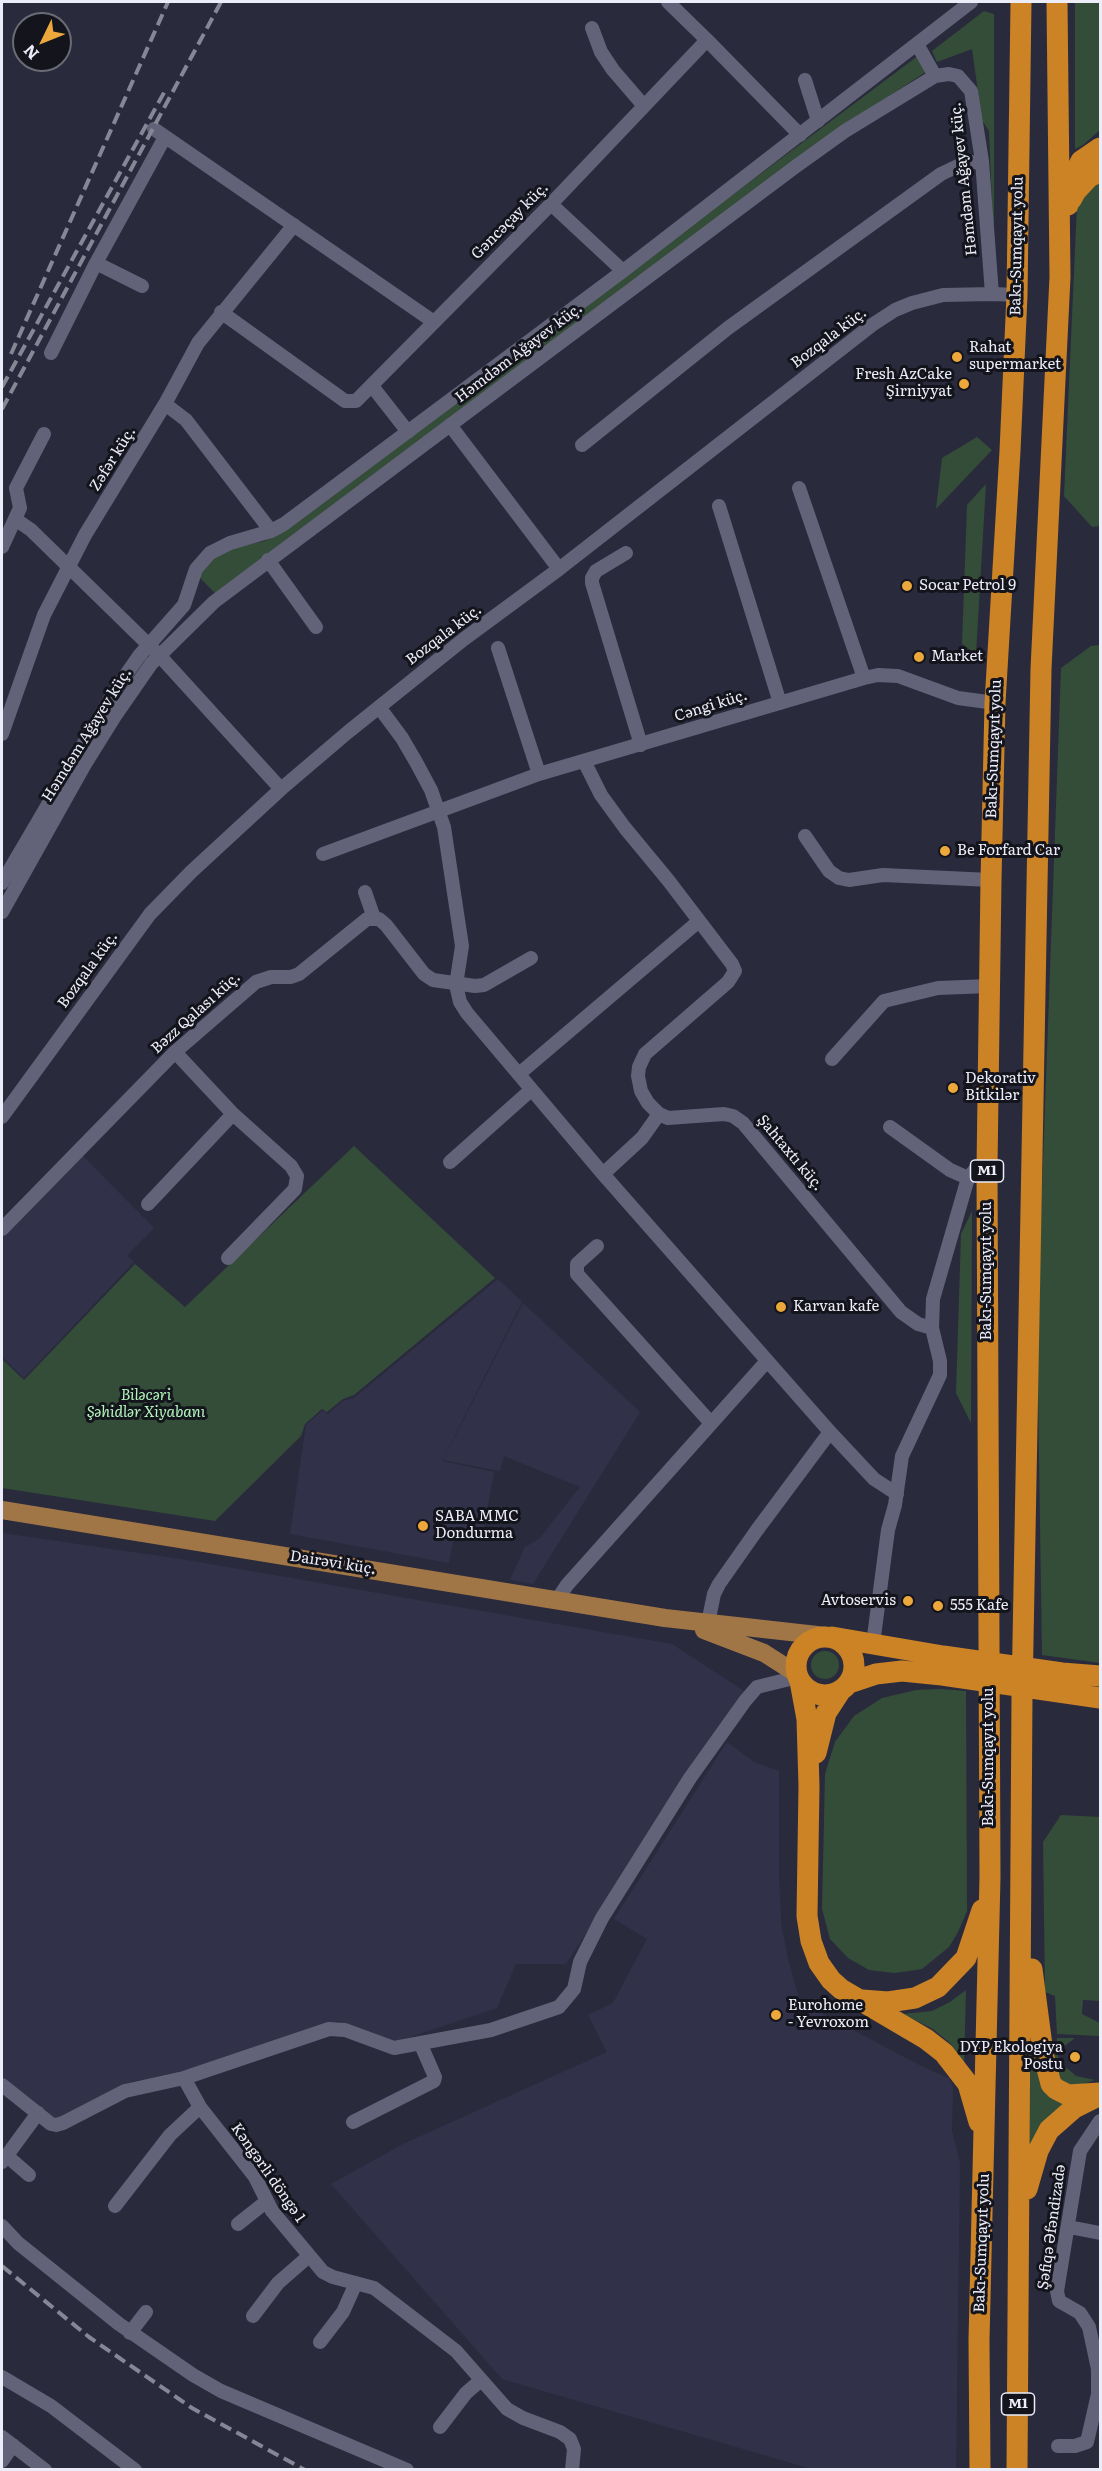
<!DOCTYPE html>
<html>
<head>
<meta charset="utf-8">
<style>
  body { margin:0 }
  #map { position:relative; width:1102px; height:2471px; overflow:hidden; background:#2a2a3d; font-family:Literata,serif }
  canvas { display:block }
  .frame { position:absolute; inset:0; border:3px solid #ecedf9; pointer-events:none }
  .north { position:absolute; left:12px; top:12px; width:60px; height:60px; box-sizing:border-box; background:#14141c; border:2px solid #6a6b74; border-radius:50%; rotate:227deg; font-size:16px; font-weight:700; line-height:24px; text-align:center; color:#ecedf9 }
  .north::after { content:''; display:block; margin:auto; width:21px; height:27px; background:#eda83b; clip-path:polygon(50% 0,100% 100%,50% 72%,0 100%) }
</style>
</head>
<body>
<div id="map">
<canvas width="1102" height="2471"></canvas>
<div class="frame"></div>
<div class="north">N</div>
</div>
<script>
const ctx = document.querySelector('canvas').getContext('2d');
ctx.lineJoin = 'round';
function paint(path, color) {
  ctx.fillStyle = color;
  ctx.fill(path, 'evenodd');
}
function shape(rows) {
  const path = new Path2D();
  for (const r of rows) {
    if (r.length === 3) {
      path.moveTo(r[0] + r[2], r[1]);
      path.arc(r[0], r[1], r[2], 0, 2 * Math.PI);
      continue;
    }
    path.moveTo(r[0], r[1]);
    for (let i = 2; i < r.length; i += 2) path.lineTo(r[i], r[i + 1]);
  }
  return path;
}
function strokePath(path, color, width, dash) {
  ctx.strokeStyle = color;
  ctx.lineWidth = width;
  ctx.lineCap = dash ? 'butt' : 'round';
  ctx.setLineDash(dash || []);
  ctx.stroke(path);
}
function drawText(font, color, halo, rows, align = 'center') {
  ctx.font = font + ' Literata,serif';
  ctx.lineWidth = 6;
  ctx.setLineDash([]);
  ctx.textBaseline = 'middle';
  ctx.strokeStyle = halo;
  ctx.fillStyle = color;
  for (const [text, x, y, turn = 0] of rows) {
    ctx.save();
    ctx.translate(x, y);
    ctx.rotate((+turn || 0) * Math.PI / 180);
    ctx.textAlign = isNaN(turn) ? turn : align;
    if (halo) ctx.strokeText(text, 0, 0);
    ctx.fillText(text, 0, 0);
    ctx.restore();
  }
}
paint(shape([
  [81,1154,154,1228,127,1255,134,1262,24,1378,2,1357,2,1238],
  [498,1279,522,1302,442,1461,494,1472,483,1533,455,1530,449,1563,290,1534,306,1425,323,1410,328,1414,343,1401,354,1398],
  [523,1303,640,1412,533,1584,510,1580,525,1547,539,1539,580,1487,504,1456,500,1471,443,1460],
  [2,1533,187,1560,672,1644,744,1691,566,1964,516,1964,497,2008,392,2043,338,2021,168,2077,133,2081,56,2121,2,2077],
  [727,1742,754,1762,779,1771,779,1877,781,1923,788,1959,800,2002,925,2068,949,2078,953,2086,952,2131,960,2163,956,2469,812,2469,502,2379,331,2184,403,2144,607,2052,588,2015,613,2003,647,1939,614,1919]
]), '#32314a');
paint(shape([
  [1075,2,1100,2,1100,130,1083,145,1075,149],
  [984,11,994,14,994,252,989,131,982,120,972,49,937,62,932,51],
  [919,55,927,71,821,141,215,593,198,576,204,565,218,554,231,548,265,541,291,526],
  [1100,180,1100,526,1092,527,1064,496,1077,205],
  [977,437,992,450,936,509,942,458],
  [986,484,976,654,962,644,967,505],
  [1100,645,1100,1663,1042,1655,1037,1327,1061,668,1091,646],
  [354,1146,495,1278,354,1395,343,1399,327,1412,322,1409,305,1424,301,1436,215,1521,2,1488,2,1359,24,1380,135,1264,185,1307],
  [972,1211,971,1423,956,1393,961,1234],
  [825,1665,14],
  [940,1689,966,1691,967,1911,958,1932,949,1947,922,1969,895,1973,869,1970,848,1958,830,1939,822,1909,825,1774,835,1742,854,1716,882,1698,916,1690],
  [1061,1815,1100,1817,1100,2001,1083,2000,1082,2014,1100,2023,1100,2036,1057,2034,1055,1996,1045,1992,1043,1842],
  [966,1990,964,2064,951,2044,933,2029,903,2014,932,2011,950,2002],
  [1031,2007,1047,2094,1054,2100,1072,2101,1029,2152],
  [1057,2038,1075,2038,1062,2048,1058,2056,1061,2063,1076,2076,1095,2080,1071,2088,1062,2084,1053,2070]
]), '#344d38');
strokePath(shape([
  [668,2,707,40],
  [592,28,601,52,613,70,644,106],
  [917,44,935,76],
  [805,80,818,121],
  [154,129,434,322],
  [551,204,623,271],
  [96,263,142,286],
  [221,312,345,401,356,401,551,204,707,40,800,135],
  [51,353,96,263,165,137],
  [372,386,408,432],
  [165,404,186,420,271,531],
  [450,425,559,569],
  [582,445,728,328,941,174,962,164,982,161],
  [799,488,864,678],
  [719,506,780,703],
  [15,519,31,530,159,655,281,789],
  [2,547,20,508,16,488,44,434],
  [626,553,596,571,592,578,592,583,641,745],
  [268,560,316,627],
  [498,648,539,774],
  [379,707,402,738,416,762,431,790,444,827,462,946,456,985,460,1002,467,1013,603,1174,830,1432,757,1530,719,1584,714,1594,708,1623],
  [2,734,44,615,85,535,165,404,198,343,294,225],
  [584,761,601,795,625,828,668,880,732,964,735,971,728,982,645,1054,639,1067,638,1076,641,1091,648,1103,659,1114,668,1118,724,1114,733,1116,743,1123,901,1312,918,1324,932,1328,940,1361,940,1375,902,1456,895,1505,888,1530,873,1644],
  [805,836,829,871,839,878,849,880,883,875,991,880],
  [323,854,539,774,864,678,878,675,898,676,958,698,995,703],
  [2,883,114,692,139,656,184,605,196,569,210,553,230,543,271,531,284,524,623,271,971,2],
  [365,892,374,918],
  [2,912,85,764,115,716,151,664,214,602,795,167,845,131,935,76,949,74,958,76,971,91,982,161,992,294,1017,295],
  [175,1052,233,1114,291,1166,297,1176,295,1189,228,1258],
  [832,1059,884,1001,938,988,989,986],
  [519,1074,699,921],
  [2,1117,150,914,191,872,281,789,348,732,464,639,559,569,872,325,895,310,912,303,943,295,992,294],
  [890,1127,950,1170,968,1178],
  [450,1162,531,1090],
  [603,1174,642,1138,659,1114],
  [148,1204,233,1114],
  [2,1229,175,1052,256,982,271,977,291,977,299,974,367,919,379,919,386,925,424,974,433,980,475,986,484,985,531,958],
  [597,1246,577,1264,577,1274,710,1422],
  [932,1328,933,1299,968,1178,974,1171,987,1168],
  [830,1432,874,1479,897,1494],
  [557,1600,567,1585,767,1361],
  [184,2078,200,2107,255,2177,272,2211,323,2272,333,2277,374,2288,456,2351,507,2409,523,2418,560,2432,570,2439,574,2449,572,2470],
  [2,2085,51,2124,56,2125,63,2123,125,2091,184,2078,329,2029,345,2030,394,2048,491,2030,559,2007,574,1989,580,1962,602,1918,690,1778,745,1701,757,1687,798,1677],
  [353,2122,434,2081,435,2077,421,2045],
  [7,2156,29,2175],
  [2,2162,38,2113],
  [115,2206,170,2135,200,2107],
  [238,2224,267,2201],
  [2,2226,18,2243,119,2324,193,2375,221,2391,407,2470],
  [1069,2227,1100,2233],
  [253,2316,278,2283,309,2256],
  [130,2333,146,2312],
  [320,2342,343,2312,356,2283],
  [2,2377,51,2406,135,2470],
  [440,2427,466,2393,480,2381],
  [2,2437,45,2470],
  [1058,2446,1075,2446,1087,2442,1098,2394,1098,2369,1089,2327,1080,2313,1059,2301,1057,2291,1080,2151,1100,2121],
  [2,2461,13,2445]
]), '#626278', 14);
strokePath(shape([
  [2,1510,665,1618,826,1636],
  [704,1630,764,1653,797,1674]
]), '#a17647', 18);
strokePath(shape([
  [1071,200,1076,191,1089,177,1100,172],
  [1068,205,1072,180,1077,169,1081,161,1100,148],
  [825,1666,29],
  [832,1637,943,1656,1062,1673,1100,1676],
  [800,1681,807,1719,809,1786,807,1916,811,1941,819,1963,831,1980,841,1989,926,2039,944,2053,968,2084,979,2122],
  [849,1683,876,1674,902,1671,942,1675,1100,1698],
  [816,1753,826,1713,841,1690],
  [1032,1969,1043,2053,1051,2084,1056,2089,1068,2095,1100,2093],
  [862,2000,888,2002,915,1998,938,1987,966,1958,982,1910],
  [1027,2189,1038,2151,1049,2130,1074,2108,1096,2097],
  [980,2470,979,2340,990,1877,987,1168,991,880,995,703,1010,451,1017,295,1021,2],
  [1017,2470,1022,1695,1041,669,1060,277,1057,2]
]), '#cb8326', 21);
strokePath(shape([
  [11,354,168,2],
  [2,387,166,89],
  [2,409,221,2],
  [2,2266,89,2337,192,2408,305,2470]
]), '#868696', 4, [12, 6]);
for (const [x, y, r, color] of [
  [957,357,6,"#eda83b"],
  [964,384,6,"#eda83b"],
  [907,586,6,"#eda83b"],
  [919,657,6,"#eda83b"],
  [945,851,6,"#eda83b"],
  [953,1088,6,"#eda83b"],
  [781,1307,6,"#eda83b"],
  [423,1526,6,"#eda83b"],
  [908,1601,6,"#eda83b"],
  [938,1606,6,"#eda83b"],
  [776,2015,6,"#eda83b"],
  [1075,2057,6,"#eda83b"]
]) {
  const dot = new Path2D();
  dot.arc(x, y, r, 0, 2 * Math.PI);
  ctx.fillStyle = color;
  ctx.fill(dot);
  strokePath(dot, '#14141c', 2);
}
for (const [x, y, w] of [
  [987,1171,33],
  [1018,2404,33]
]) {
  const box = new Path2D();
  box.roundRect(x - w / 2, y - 11, w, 22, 4.5);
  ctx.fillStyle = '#14141c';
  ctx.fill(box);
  strokePath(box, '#ecedf9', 1.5);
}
drawText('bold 14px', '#ecedf9', null, [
  ["M1",987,1171],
  ["M1",1018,2404]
]);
drawText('15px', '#ecedf9', '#14141c', [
  ["Həmdəm Ağayev küç.",964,179,-96],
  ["Gəncəçay küç.",510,221,-45],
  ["Bakı-Sumqayıt yolu",1017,246,-89],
  ["Bozqala küç.",829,338,-37],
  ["Həmdəm Ağayev küç.",519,353,-37],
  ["Zəfər küç.",113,459,-58],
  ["Bozqala küç.",444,635,-37],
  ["Cəngi küç.",711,706,-17],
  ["Həmdəm Ağayev küç.",87,735,-58],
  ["Bakı-Sumqayıt yolu",994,749,-88],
  ["Bozqala küç.",88,970,-54],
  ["Bəzz Qalası küç.",196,1013,-42],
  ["Şahtaxtı küç.",790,1153,50],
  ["Bakı-Sumqayıt yolu",987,1271,-90],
  ["Dairəvi küç.",333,1563,9],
  ["Bakı-Sumqayıt yolu",989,1757,-90],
  ["Kəngərli döngə 1",268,2173,55],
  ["Şəfiqə Əfəndizadə",1052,2227,-82],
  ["Bakı-Sumqayıt yolu",982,2243,-88]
]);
drawText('15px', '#ecedf9', '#14141c', [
  ["Rahat",969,348],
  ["supermarket",969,365],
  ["Fresh AzCake",952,375,"right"],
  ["Şirniyyat",952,392,"right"],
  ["Socar Petrol 9",919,586],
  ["Market",931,657],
  ["Be Forfard Car",957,851],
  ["Dekorativ",965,1079],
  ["Bitkilər",965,1096],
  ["Karvan kafe",793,1307],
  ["SABA MMC",435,1517],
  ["Dondurma",435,1534],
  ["Avtoservis",896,1601,"right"],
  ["555 Kafe",950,1606],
  ["Eurohome",788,2006],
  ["- Yevroxom",788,2023],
  ["DYP Ekologiya",1063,2048,"right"],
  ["Postu",1063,2065,"right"]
], 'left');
drawText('italic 15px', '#b3f7bc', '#14141c', [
  ["Biləcəri",146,1396],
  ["Şəhidlər Xiyabanı",146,1413]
]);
</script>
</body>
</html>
